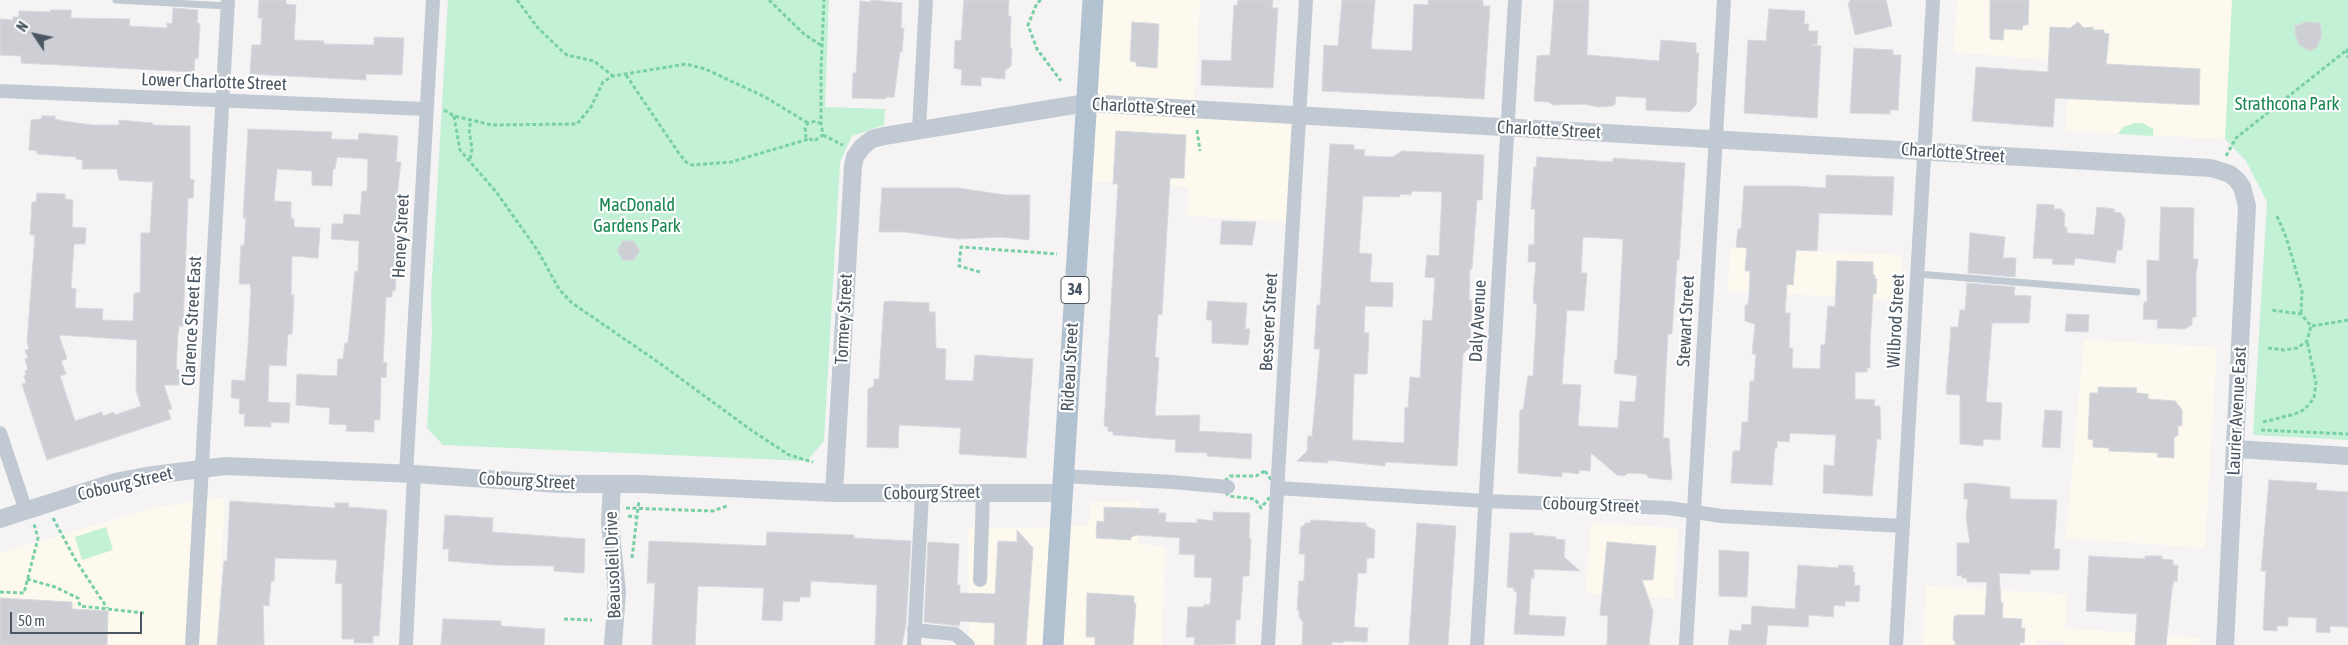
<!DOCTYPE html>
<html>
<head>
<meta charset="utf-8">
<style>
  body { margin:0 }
  #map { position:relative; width:2348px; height:645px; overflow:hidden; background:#f5f3f3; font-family:"Asap Condensed",sans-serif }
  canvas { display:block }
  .north { position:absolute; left:10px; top:10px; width:50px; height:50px; -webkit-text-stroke:4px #fff; paint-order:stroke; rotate:304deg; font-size:14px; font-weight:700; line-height:20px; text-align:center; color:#4a5661 }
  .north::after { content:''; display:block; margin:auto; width:18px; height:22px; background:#4a5661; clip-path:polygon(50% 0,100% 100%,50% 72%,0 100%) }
  .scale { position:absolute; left:10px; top:612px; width:132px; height:22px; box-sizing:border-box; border:2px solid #4a5661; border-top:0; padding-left:6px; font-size:15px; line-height:18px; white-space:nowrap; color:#4a5661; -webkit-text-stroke:4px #fff; paint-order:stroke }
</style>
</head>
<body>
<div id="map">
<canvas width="2348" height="645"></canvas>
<div class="north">N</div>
<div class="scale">50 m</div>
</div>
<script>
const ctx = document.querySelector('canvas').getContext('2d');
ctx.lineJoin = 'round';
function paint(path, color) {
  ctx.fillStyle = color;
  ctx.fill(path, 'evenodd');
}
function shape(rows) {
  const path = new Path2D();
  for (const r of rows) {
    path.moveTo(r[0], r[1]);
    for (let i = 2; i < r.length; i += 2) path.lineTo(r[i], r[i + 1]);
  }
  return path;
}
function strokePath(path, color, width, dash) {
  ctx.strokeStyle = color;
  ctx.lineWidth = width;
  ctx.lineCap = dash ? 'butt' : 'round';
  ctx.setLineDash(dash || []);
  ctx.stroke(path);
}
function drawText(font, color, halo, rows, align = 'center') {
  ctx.font = font + ' "Asap Condensed",sans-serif';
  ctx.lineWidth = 4.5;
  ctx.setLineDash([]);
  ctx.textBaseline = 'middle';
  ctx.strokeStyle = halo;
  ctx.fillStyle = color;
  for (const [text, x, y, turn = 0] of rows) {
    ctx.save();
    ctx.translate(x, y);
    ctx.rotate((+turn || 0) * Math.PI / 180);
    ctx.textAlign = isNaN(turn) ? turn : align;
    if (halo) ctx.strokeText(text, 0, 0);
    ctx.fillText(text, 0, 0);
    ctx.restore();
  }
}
paint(shape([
  [1093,0,1200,0,1194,110,1299,115,1292,222,1187,216,1189,187,1082,181],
  [1957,0,2232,0,2225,139,2066,131,2069,62,1954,52],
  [1730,248,1902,255,1900,300,1728,291],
  [2084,340,2217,347,2205,548,2066,538],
  [225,497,217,645,0,645,0,553,153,508],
  [1140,501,1137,543,1165,547,1162,645,969,645,968,529,1088,526,1092,502],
  [1591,523,1678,528,1674,598,1586,593],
  [1926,586,2067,594,2065,628,2199,638,2199,645,2064,645,2064,642,2036,640,2035,645,1923,645]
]), '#fdf9ef');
paint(shape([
  [448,0,829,0,825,107,885,109,884,125,852,136,840,162,824,441,807,461,443,445,427,428,432,333,431,297],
  [2232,0,2348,0,2348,440,2253,435,2267,202,2246,161,2225,139],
  [2135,123,2143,123,2153,129,2153,136,2118,134,2123,127],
  [106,527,113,550,82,560,75,537]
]), '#c3f1d5');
const building = shape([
  [259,0,286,0,286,4,296,5,294,40,324,41,324,44,374,45,374,37,404,38,402,75,366,74,366,80,250,74,252,45,261,45,262,18,258,18,259,0],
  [871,0,902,3,901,28,904,28,902,52,900,52,894,97,886,97,886,99,852,98,853,73,856,73,860,1,871,2,871,0],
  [964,0,1009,0,1008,16,1011,16,1010,47,1012,49,1011,66,1005,71,1005,79,981,77,981,86,961,85,962,70,954,68,955,40,961,41,964,0],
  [1238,0,1273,0,1272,8,1278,8,1273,88,1201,85,1202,60,1231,61,1234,5,1237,5,1238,0],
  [1342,0,1375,0,1371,49,1412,51,1414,4,1428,5,1428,0,1483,0,1483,6,1490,6,1484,99,1322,91,1324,45,1338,46,1342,0],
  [1554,0,1589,0,1587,55,1659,61,1661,40,1696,43,1696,53,1699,53,1696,105,1689,112,1646,110,1646,98,1616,96,1615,104,1613,106,1598,107,1585,104,1553,105,1549,102,1534,101,1537,56,1550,55,1554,0],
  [1850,0,1886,0,1892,26,1855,35,1848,3,1850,2,1850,0],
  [1990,0,2029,0,2028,25,2023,25,2022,30,2004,29,2003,40,1990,39,1990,0],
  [173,8,198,10,197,23,200,24,198,59,195,58,194,72,21,63,21,56,0,55,0,19,13,20,13,17,19,17,19,11,50,12,50,10,71,10,71,18,130,19,129,26,167,28,167,23,172,24,173,8],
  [1769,9,1805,11,1804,24,1809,24,1808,31,1818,31,1817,44,1811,45,1821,46,1817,118,1744,113,1748,40,1766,41,1769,9],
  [1132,22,1159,24,1157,68,1136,66,1136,62,1130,61,1132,22],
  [2078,22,2084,28,2093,27,2093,30,2104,30,2104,33,2109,34,2106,64,2200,69,2199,105,2055,98,2053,127,1972,121,1976,67,2048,72,2050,27,2070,28,2078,22],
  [2306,22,2320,23,2322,36,2317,47,2310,51,2299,45,2295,34,2295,26,2306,22],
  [1854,48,1893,50,1893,55,1901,55,1898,110,1890,110,1890,114,1850,113,1854,48],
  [42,116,55,116,55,119,63,121,92,125,119,125,119,120,153,123,152,125,190,126,190,179,194,180,193,198,188,198,183,326,179,326,178,333,176,369,179,370,179,385,164,385,172,409,168,410,171,419,47,460,22,384,26,383,24,376,26,375,25,371,28,370,25,359,28,358,25,350,29,349,27,342,35,235,30,235,32,202,36,202,37,193,65,194,65,199,73,200,72,227,86,228,85,244,74,244,71,288,76,289,75,308,103,309,102,320,133,321,134,293,140,293,141,233,150,233,153,182,119,180,117,169,82,169,83,160,76,159,76,157,37,154,37,151,29,150,31,120,41,119,42,116],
  [59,335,137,340,136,390,141,406,115,415,114,412,103,416,102,412,75,421,60,376,66,374,61,361,67,359,59,335],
  [248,129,332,132,331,139,358,140,359,133,398,136,396,162,401,162,397,195,396,251,398,251,395,291,392,291,392,297,386,297,383,362,387,363,386,378,381,377,380,420,374,420,374,432,346,431,347,425,329,424,330,408,296,405,297,374,337,376,338,359,343,359,345,343,348,343,355,271,358,272,359,241,331,239,332,224,343,224,344,214,360,215,362,191,367,191,368,159,337,157,335,169,333,169,332,186,312,185,312,171,277,169,274,201,291,202,291,218,294,219,294,227,320,228,318,258,292,256,291,295,294,295,292,334,288,334,286,366,269,365,268,402,290,403,289,423,271,422,271,427,244,426,245,414,239,414,240,399,231,398,232,380,245,381,248,346,251,290,250,284,239,284,241,245,244,246,246,218,243,218,248,129],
  [1116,131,1186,135,1184,178,1170,178,1162,315,1158,314,1155,357,1159,358,1155,416,1200,415,1199,431,1252,434,1251,459,1207,456,1207,453,1175,452,1176,440,1113,435,1113,432,1108,431,1108,427,1104,426,1118,184,1113,184,1116,131],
  [1330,144,1354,145,1354,149,1365,150,1364,156,1393,157,1402,151,1484,155,1482,200,1477,200,1472,269,1470,269,1469,300,1472,300,1470,347,1463,354,1457,466,1385,462,1385,466,1328,460,1328,463,1297,461,1307,451,1308,436,1312,436,1320,349,1314,349,1317,305,1320,305,1330,144],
  [1412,191,1442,192,1439,256,1427,255,1425,277,1435,278,1432,321,1423,320,1420,378,1410,377,1408,408,1405,407,1404,443,1352,440,1354,374,1367,374,1369,333,1364,333,1365,306,1392,307,1393,298,1393,283,1370,282,1372,254,1359,253,1363,196,1400,197,1400,194,1411,195,1412,191],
  [1537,157,1613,162,1613,158,1685,163,1679,260,1677,260,1672,334,1668,334,1666,368,1663,438,1669,438,1672,480,1649,478,1646,474,1628,473,1624,476,1617,475,1591,453,1590,471,1579,470,1579,474,1562,472,1562,477,1518,473,1520,410,1523,410,1528,376,1533,376,1537,304,1534,304,1533,298,1536,262,1528,262,1529,244,1534,245,1535,209,1531,209,1534,167,1536,167,1537,157],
  [1583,237,1623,239,1617,360,1615,360,1614,373,1637,376,1635,402,1620,401,1618,428,1578,426,1581,385,1562,384,1567,310,1584,311,1587,273,1581,273,1583,237],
  [1826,175,1894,177,1892,215,1819,213,1817,251,1796,250,1793,285,1787,284,1785,313,1790,313,1789,348,1793,348,1792,368,1820,369,1821,345,1825,345,1828,306,1835,307,1837,261,1873,262,1873,275,1875,275,1875,279,1877,279,1876,294,1873,294,1870,344,1870,368,1867,368,1867,372,1855,372,1855,399,1875,400,1874,406,1880,406,1881,439,1877,439,1872,496,1823,493,1824,465,1834,466,1836,435,1790,433,1789,442,1777,441,1777,448,1775,448,1772,485,1731,483,1733,451,1740,451,1742,422,1748,422,1750,381,1754,381,1756,354,1752,354,1755,324,1745,321,1745,305,1748,305,1749,296,1750,271,1745,271,1747,248,1736,247,1738,229,1741,229,1744,186,1794,186,1826,188,1826,175],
  [882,188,958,188,1005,195,1030,195,1029,240,1001,237,958,239,904,232,879,232,882,188],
  [2037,204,2054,205,2054,209,2061,209,2065,214,2064,227,2067,227,2067,233,2094,235,2097,207,2114,209,2114,212,2121,213,2125,220,2122,250,2117,250,2115,263,2075,258,2074,265,2052,264,2053,259,2033,258,2037,204],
  [2161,207,2194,208,2193,259,2198,259,2196,275,2196,317,2192,317,2192,325,2184,329,2157,328,2158,320,2143,319,2144,302,2147,302,2147,260,2159,261,2161,207],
  [1222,221,1256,222,1252,245,1220,244,1222,221],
  [1970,233,2005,237,2003,258,2016,258,2015,277,1968,273,1970,233],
  [623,241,634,241,640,251,634,260,623,260,617,251,623,241],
  [1967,283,2015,287,2014,295,2031,296,2029,323,1992,323,1986,402,2002,403,2000,440,1983,439,1983,446,1960,444,1960,395,1946,394,1951,327,1958,327,1960,310,1965,310,1967,283],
  [889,301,929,303,929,312,935,312,936,348,946,349,945,380,973,381,975,355,1033,359,1026,458,959,454,961,428,899,425,898,448,867,447,868,389,874,386,874,379,879,379,884,302,889,301],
  [1208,301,1247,303,1245,329,1250,329,1248,345,1212,343,1212,320,1206,320,1208,301],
  [2067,314,2089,315,2088,332,2065,331,2067,314],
  [2098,387,2137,388,2136,393,2148,394,2148,399,2175,401,2182,410,2182,426,2178,426,2178,435,2174,438,2174,458,2157,457,2158,453,2109,451,2109,448,2093,447,2093,440,2088,439,2090,393,2098,393,2098,387],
  [2045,410,2062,411,2060,448,2042,447,2045,410],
  [2269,480,2317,483,2316,490,2348,492,2348,627,2330,626,2330,633,2316,632,2317,618,2288,617,2288,626,2277,626,2277,631,2263,630,2266,571,2261,571,2269,480],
  [1970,483,2010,487,2010,499,2057,500,2054,549,2060,549,2059,570,2030,570,2030,574,1999,573,2001,602,2003,603,2002,618,2022,619,2021,628,2025,628,2024,643,2020,642,2020,645,1955,645,1955,641,1953,640,1954,617,1957,615,1985,615,1987,582,1967,582,1967,578,1962,578,1962,575,1957,576,1957,543,1970,543,1966,518,1968,499,1964,499,1964,484,1970,483],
  [230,501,335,508,335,503,349,503,348,507,387,510,379,636,373,636,373,643,354,643,354,639,342,639,342,584,335,583,337,560,275,558,274,581,271,581,269,606,263,605,264,645,217,645,224,561,227,561,230,501],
  [1104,507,1159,509,1158,513,1166,513,1165,522,1197,523,1197,519,1213,521,1213,512,1250,513,1249,538,1251,539,1249,576,1243,576,1240,620,1236,620,1235,644,1194,645,1195,637,1186,637,1188,607,1204,607,1204,604,1210,605,1212,578,1194,577,1195,555,1179,554,1180,538,1136,535,1131,537,1131,540,1096,538,1097,521,1104,522,1104,507],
  [445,515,493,518,492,532,585,539,584,573,554,571,554,566,496,565,448,561,449,549,443,549,445,515],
  [1311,520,1366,523,1366,526,1375,530,1374,558,1367,558,1366,573,1358,573,1354,627,1368,628,1367,642,1343,641,1343,643,1332,642,1332,645,1302,645,1303,622,1299,617,1299,610,1297,610,1299,581,1304,581,1305,554,1299,554,1301,526,1304,526,1305,523,1310,523,1311,520],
  [1417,523,1456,526,1448,645,1409,645,1417,523],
  [1017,530,1033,548,1026,645,994,645,995,623,960,621,959,626,924,622,928,542,959,544,957,585,960,585,960,593,995,594,998,541,1017,542,1017,530],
  [767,532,854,535,854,538,911,541,906,624,902,645,875,645,877,585,811,581,810,597,800,597,799,602,783,601,782,621,762,620,764,588,698,586,695,645,652,645,655,583,647,583,649,541,766,546,767,532],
  [1510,533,1534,533,1533,535,1556,537,1555,539,1565,540,1564,557,1580,571,1534,569,1534,578,1531,578,1529,615,1566,617,1564,636,1514,634,1517,592,1514,591,1514,588,1507,587,1510,533],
  [1607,542,1656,546,1653,580,1642,580,1653,611,1649,645,1607,645,1608,616,1600,615,1607,542],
  [1719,550,1749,552,1747,597,1719,596,1719,550],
  [2089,556,2145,559,2145,556,2162,556,2162,559,2173,560,2173,565,2178,565,2177,582,2174,581,2172,589,2166,645,2135,645,2137,614,2086,611,2089,556],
  [1798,565,1838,568,1839,565,1853,566,1853,572,1855,573,1854,585,1860,586,1859,602,1845,601,1845,606,1834,605,1833,617,1809,615,1808,627,1768,625,1766,645,1728,645,1730,630,1741,631,1742,624,1751,625,1752,606,1795,609,1798,565],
  [1087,593,1134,596,1134,603,1136,604,1133,645,1095,645,1095,637,1086,637,1087,593],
  [0,598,72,602,72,609,108,611,107,645,0,645,0,598],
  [443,619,501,621,501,626,545,629,544,645,441,645,443,619]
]);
paint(building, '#cdcfd5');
strokePath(building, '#d7d9de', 1);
strokePath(shape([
  [517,0,538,28,562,51,567,55,594,61,613,76],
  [769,0,804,34,822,46],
  [1041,0,1037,3,1028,25,1037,49,1061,81],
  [2347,49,2348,58],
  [626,75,678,152,686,162,692,165,731,162,809,139],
  [444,110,454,116,492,125,577,124,591,107,603,82,613,76,686,64,705,69,765,97,808,123],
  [454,116,460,150,497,193,538,251,559,289,572,303,658,362,751,430,789,455,813,462],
  [821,124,816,121,808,123,805,128,806,137,814,141,823,135,821,124,821,70,824,0],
  [1197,130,1200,151],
  [823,135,843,145],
  [2226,156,2236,138,2348,49],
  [470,159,472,149,469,129,471,121],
  [2277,216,2286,237,2302,291,2301,314],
  [980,272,959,266,961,247,1057,254],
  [2312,326,2348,320],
  [2268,348,2284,350,2297,348,2307,341,2311,326,2301,314,2271,310],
  [2263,422,2295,414,2305,409,2314,398,2316,383,2307,341],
  [2261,430,2348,434],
  [1265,471,1277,488,1261,508,1255,499,1229,496,1220,486,1230,476,1256,476,1265,471],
  [626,508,713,511,727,506],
  [628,516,636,517],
  [53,518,75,559,107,608],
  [632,558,639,500],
  [27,579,55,587,78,598,80,606,144,613],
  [0,592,24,593,38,538,34,524],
  [564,619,592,620]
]), '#7ad0a6', 3, [4, 2.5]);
strokePath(shape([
  [116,0,228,6],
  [1918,274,2137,292]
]), '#c1cad2', 7);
strokePath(shape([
  [0,91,426,109],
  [919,129,926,0],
  [0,433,26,511],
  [406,474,433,0],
  [1063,476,1172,482,1228,487],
  [1277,488,1486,501,1669,508,1721,516,1903,526],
  [980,580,983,493],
  [914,630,955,634,968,645],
  [192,645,228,0],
  [406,645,414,474],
  [914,645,922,494],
  [1268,645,1306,0],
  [1477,645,1515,0],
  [1686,645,1724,0],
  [1896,645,1933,0]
]), '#c1cad2', 14);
strokePath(shape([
  [2236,449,2348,456],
  [612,485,610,523,617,592,613,645],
  [834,493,853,166,855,157,862,147,872,139,884,136,1086,103,2211,168,2230,174,2237,180,2242,187,2247,206,2225,645],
  [0,519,115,482,146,476,225,466,414,474,559,484,640,484,834,493,1062,493]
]), '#c1cad2', 18);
strokePath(shape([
  [1053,645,1093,0]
]), '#b3c2d1', 21);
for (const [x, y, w] of [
  [1075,290,28]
]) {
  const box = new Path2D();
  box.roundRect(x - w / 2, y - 13.5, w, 27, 4);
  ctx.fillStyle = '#fff';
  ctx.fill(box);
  strokePath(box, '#4a5661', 1);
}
drawText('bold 16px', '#4a5661', null, [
  ["34",1075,290]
]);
drawText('18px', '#4a5661', '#fff', [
  ["Lower Charlotte Street",214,82,2],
  ["Charlotte Street",1144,107,3],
  ["Charlotte Street",1549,130,3],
  ["Charlotte Street",1953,153,4],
  ["Heney Street",401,236,-87],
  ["Tormey Street",844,319,-87],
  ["Clarence Street East",192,321,-87],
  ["Daly Avenue",1478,321,-87],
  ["Stewart Street",1686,321,-87],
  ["Wilbrod Street",1896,321,-87],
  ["Besserer Street",1269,322,-87],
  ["Rideau Street",1070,367,-87],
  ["Laurier Avenue East",2237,411,-87],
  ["Cobourg Street",527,481,3],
  ["Cobourg Street",125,484,-13],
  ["Cobourg Street",932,493,-1],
  ["Cobourg Street",1591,505,2],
  ["Beausoleil Drive",613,565,-92]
]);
drawText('18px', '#17864f', '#fff', [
  ["Strathcona Park",2287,104],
  ["MacDonald",637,205],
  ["Gardens Park",637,226]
]);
</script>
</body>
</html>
